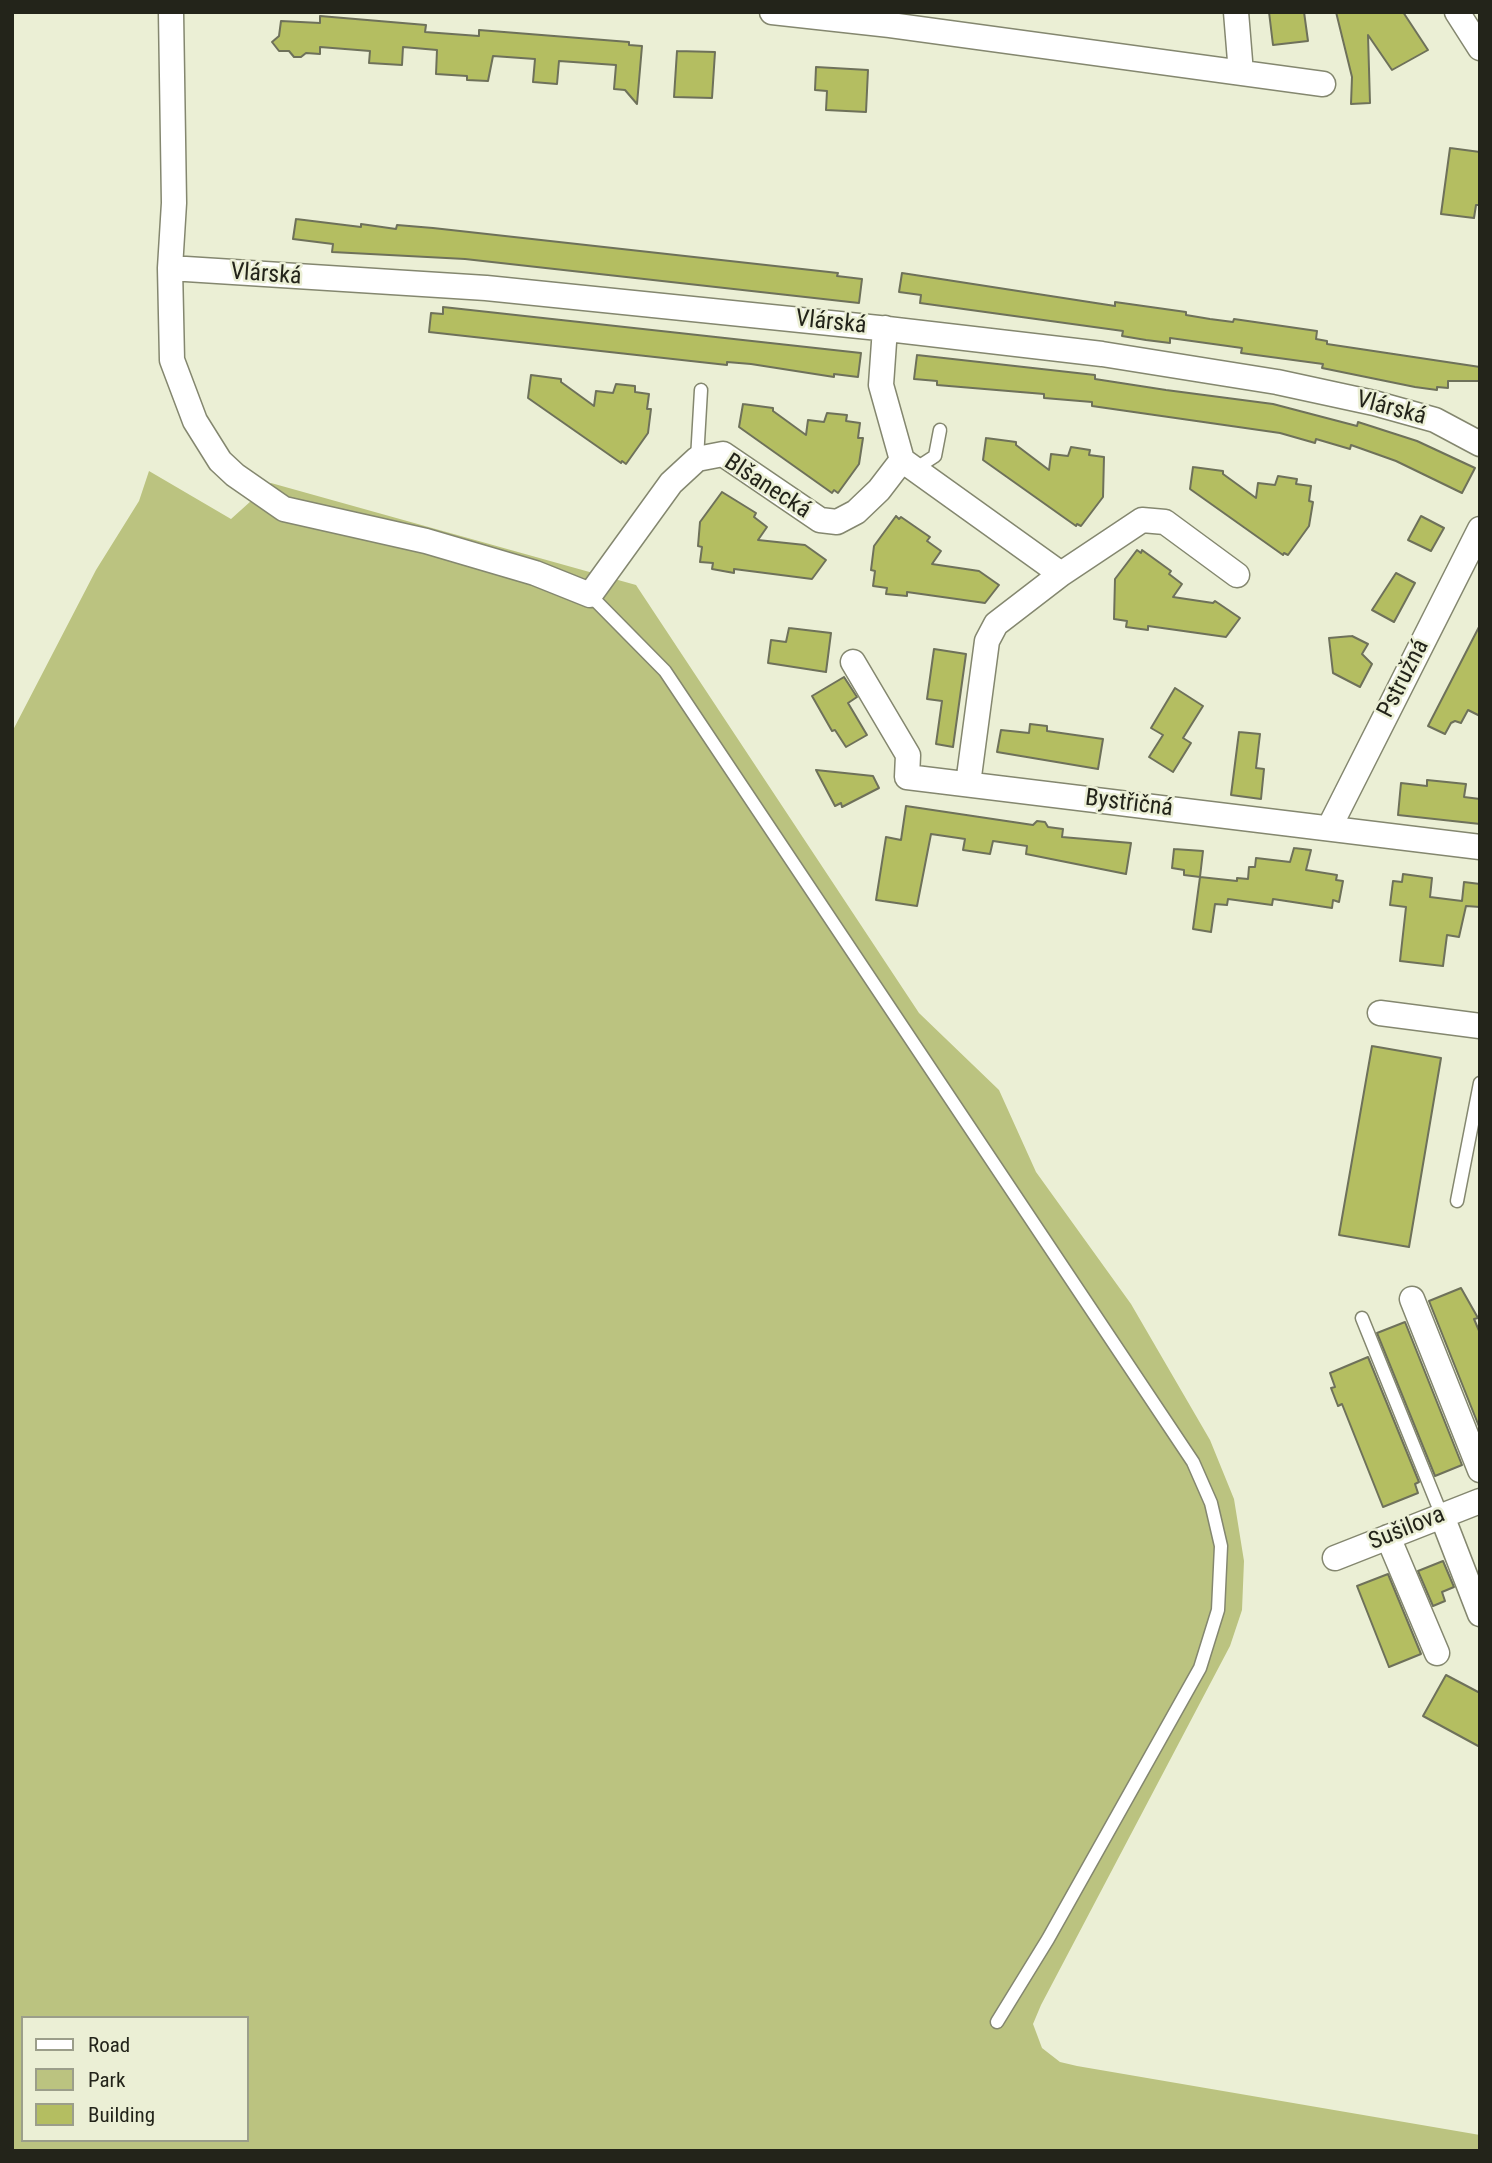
<!DOCTYPE html>
<html>
<head>
<meta charset="utf-8">
<style>
  body { margin:0 }
  #map { position:relative; width:1492px; height:2163px; overflow:hidden; background:#ebefd5; font-family:"Roboto Condensed",sans-serif }
  canvas { display:block }
  .frame { position:absolute; inset:0; border:14px solid #23241a; pointer-events:none }
  .legend { position:absolute; left:21px; top:2016px; width:228px; height:126px; box-sizing:border-box; background:#ebefd5; border:2px solid #9b9e8a; margin:0; padding:9px 12px; list-style:none; font-size:21px; color:#23241a }
  .legend li { display:flex; align-items:center; gap:14px; height:35px }
  .legend b { width:35px; border:2px solid #9b9e8a }
</style>
</head>
<body>
<div id="map">
<canvas width="1492" height="2163"></canvas>
<div class="frame"></div>
<ul class="legend">
<li><b style="height:9px;background:#fff"></b>Road</li>
<li><b style="height:19px;background:#bbc380"></b>Park</li>
<li><b style="height:19px;background:#b4be61"></b>Building</li>
</ul>
</div>
<script>
const ctx = document.querySelector('canvas').getContext('2d');
ctx.lineJoin = 'round';
function paint(path, color) {
  ctx.fillStyle = color;
  ctx.fill(path, 'evenodd');
}
function shape(rows) {
  const path = new Path2D();
  for (const r of rows) {
    path.moveTo(r[0], r[1]);
    for (let i = 2; i < r.length; i += 2) path.lineTo(r[i], r[i + 1]);
  }
  return path;
}
function strokePath(path, color, width, dash) {
  ctx.strokeStyle = color;
  ctx.lineWidth = width;
  ctx.lineCap = dash ? 'butt' : 'round';
  ctx.setLineDash(dash || []);
  ctx.stroke(path);
}
function drawText(font, color, halo, rows, align = 'center') {
  ctx.font = font + ' "Roboto Condensed",sans-serif';
  ctx.lineWidth = 5;
  ctx.setLineDash([]);
  ctx.textBaseline = 'middle';
  ctx.strokeStyle = halo;
  ctx.fillStyle = color;
  for (const [text, x, y, turn = 0] of rows) {
    ctx.save();
    ctx.translate(x, y);
    ctx.rotate((+turn || 0) * Math.PI / 180);
    ctx.textAlign = isNaN(turn) ? turn : align;
    if (halo) ctx.strokeText(text, 0, 0);
    ctx.fillText(text, 0, 0);
    ctx.restore();
  }
}
paint(shape([
  [149,471,231,519,271,483,636,585,919,1013,999,1090,1036,1172,1131,1304,1210,1440,1234,1499,1244,1561,1242,1610,1230,1646,1041,2005,1033,2024,1042,2048,1060,2062,1077,2066,1480,2135,1480,2151,12,2151,12,732,96,570,139,501],
  [23,2018,247,2018,247,2140,23,2140]
]), '#bbc380');
const building = shape([
  [1269,12,1304,12,1308,41,1273,45,1269,12],
  [1336,12,1403,12,1428,50,1392,70,1368,35,1370,103,1351,104,1352,77,1336,12],
  [320,16,426,25,425,32,479,36,479,30,629,42,629,45,642,46,637,104,625,90,614,89,616,65,559,61,557,84,533,82,535,59,493,56,488,81,467,80,467,76,436,74,437,50,403,47,402,65,369,63,370,51,320,47,320,54,306,53,301,57,294,57,289,51,279,51,272,42,279,36,281,21,320,23,320,16],
  [677,51,715,52,712,98,674,97,677,51],
  [816,67,868,70,866,112,826,110,827,91,815,90,816,67],
  [1450,148,1480,152,1480,205,1476,205,1474,218,1441,214,1450,148],
  [296,219,361,227,361,224,396,229,397,225,433,228,838,273,837,276,862,279,859,303,465,259,332,252,333,244,293,239,296,219],
  [902,273,1115,306,1115,302,1186,312,1186,315,1210,319,1233,322,1234,319,1317,331,1316,339,1327,341,1327,344,1480,367,1480,381,1448,381,1448,388,1437,387,1437,390,1415,387,1322,368,1323,364,1241,353,1242,348,1170,338,1170,343,1146,340,1122,336,1123,331,920,303,921,295,899,292,902,273],
  [443,307,861,353,858,377,834,374,834,377,751,364,727,362,727,365,429,332,431,313,443,314,443,307],
  [917,355,1095,375,1095,379,1166,390,1273,404,1357,426,1358,422,1417,441,1475,468,1462,493,1396,461,1351,445,1350,449,1316,439,1315,443,1280,433,1092,406,1092,402,1044,398,1044,394,937,385,937,381,914,379,917,355],
  [531,375,561,379,561,382,594,406,596,391,613,393,616,384,635,386,635,392,649,394,647,409,651,409,648,433,626,464,622,461,621,463,528,398,531,375],
  [743,404,773,408,773,411,806,435,808,420,824,422,827,413,847,415,846,421,860,423,858,438,863,438,859,464,838,493,834,490,832,493,739,427,743,404],
  [986,438,1016,442,1016,445,1049,470,1051,454,1068,456,1071,447,1090,450,1089,455,1104,457,1103,497,1081,526,1077,524,1076,526,983,460,986,438],
  [1193,467,1223,471,1223,474,1256,498,1258,483,1275,485,1278,476,1297,479,1296,484,1311,486,1309,501,1313,502,1309,526,1288,555,1284,553,1283,555,1190,489,1193,467],
  [722,492,756,513,754,517,767,527,758,540,805,545,826,560,812,579,734,569,734,573,712,569,713,563,700,562,702,547,698,546,700,522,722,492],
  [896,516,899,519,901,517,930,537,927,541,941,551,932,564,979,571,999,585,985,603,907,592,907,596,886,594,887,588,873,586,875,571,871,570,874,546,896,516],
  [1421,516,1444,528,1431,551,1408,540,1421,516],
  [1137,550,1141,553,1142,550,1171,571,1169,574,1182,584,1173,597,1213,603,1215,601,1240,618,1226,637,1148,626,1148,630,1126,627,1127,621,1114,619,1115,579,1137,550],
  [1396,573,1415,583,1394,622,1372,610,1396,573],
  [1480,625,1480,716,1468,710,1461,723,1455,721,1451,723,1445,734,1428,726,1480,625],
  [789,628,831,633,826,672,768,663,771,640,786,642,789,628],
  [1352,636,1368,644,1362,654,1372,664,1360,687,1333,673,1329,638,1352,636],
  [934,649,966,654,953,747,936,744,942,701,927,699,934,649],
  [844,677,857,697,848,703,867,735,846,747,835,730,832,731,812,696,844,677],
  [1175,688,1203,706,1183,738,1191,743,1173,772,1149,757,1163,735,1151,728,1175,688],
  [1030,724,1047,726,1047,731,1103,739,1098,769,997,752,1001,730,1029,733,1030,724],
  [1239,732,1260,734,1256,768,1264,769,1261,799,1231,795,1239,732],
  [816,770,873,776,879,788,842,807,841,803,835,806,816,770],
  [1427,780,1466,784,1464,797,1480,799,1480,824,1398,815,1401,783,1427,786,1427,780],
  [906,806,1033,825,1037,821,1045,822,1048,827,1063,829,1062,837,1131,843,1126,874,1026,854,1027,846,993,841,990,854,963,850,965,839,931,834,917,906,876,900,886,837,901,840,906,806],
  [1294,848,1311,850,1306,870,1337,875,1336,880,1343,881,1339,902,1333,900,1332,908,1273,899,1272,905,1228,899,1227,905,1215,904,1211,932,1193,929,1200,877,1237,881,1237,878,1248,879,1249,867,1255,867,1256,858,1290,862,1294,848],
  [1174,849,1203,851,1200,877,1184,875,1184,870,1172,868,1174,849],
  [1403,874,1432,878,1430,897,1462,901,1464,882,1480,884,1480,907,1466,906,1459,937,1447,935,1443,966,1400,961,1406,907,1390,905,1393,881,1402,882,1403,874],
  [1372,1046,1441,1058,1409,1247,1339,1235,1372,1046],
  [1461,1288,1478,1318,1474,1319,1480,1333,1480,1429,1429,1301,1461,1288],
  [1405,1322,1462,1465,1435,1476,1377,1333,1405,1322],
  [1368,1357,1419,1482,1415,1484,1418,1493,1383,1507,1342,1404,1338,1406,1331,1388,1335,1387,1330,1373,1368,1357],
  [1443,1561,1454,1587,1442,1592,1445,1601,1433,1606,1418,1571,1443,1561],
  [1388,1574,1421,1654,1389,1667,1357,1586,1388,1574],
  [1446,1675,1480,1693,1480,1747,1423,1716,1446,1675]
]);
paint(building, '#b4be61');
strokePath(building, '#6e715a', 2);
const service = shape([
  [697,459,701,390],
  [915,469,935,456,940,430],
  [590,595,665,671,1193,1462,1211,1503,1221,1546,1218,1610,1200,1668,1048,1939,997,2022],
  [1457,1201,1480,1083],
  [1362,1318,1442,1516]
]);
const minor = shape([
  [171,12,174,203,170,268,172,360,195,421,220,461,235,475,284,509,426,541,535,573,590,595,671,483,697,459,723,454,820,520,837,522,856,512,879,490,902,460],
  [772,12,890,25,1323,84],
  [1236,12,1241,73],
  [1457,12,1480,48],
  [170,268,486,288,879,328,1102,354,1277,382,1374,403,1435,420,1480,444],
  [885,328,881,385,902,460,1061,574],
  [853,662,908,755,907,777,1480,847],
  [968,784,987,641,996,624,1061,574,1142,520,1165,522,1237,575],
  [1329,828,1480,529],
  [1380,1013,1480,1026],
  [1412,1299,1480,1470],
  [1442,1516,1480,1614],
  [1388,1537,1437,1653],
  [1335,1558,1480,1501]
]);
strokePath(service, '#84876f', 15);
strokePath(minor, '#84876f', 27);
strokePath(service, '#fff', 12);
strokePath(minor, '#fff', 24);
drawText('24px', '#23241a', '#ebefd5', [
  ["Vlárská",266,275,4],
  ["Vlárská",831,323,6],
  ["Vlárská",1391,409,15],
  ["Blšanecká",767,487,33],
  ["Pstružná",1404,679,-63],
  ["Bystřičná",1129,804,7],
  ["Sušilova",1407,1529,-22]
]);
</script>
</body>
</html>
